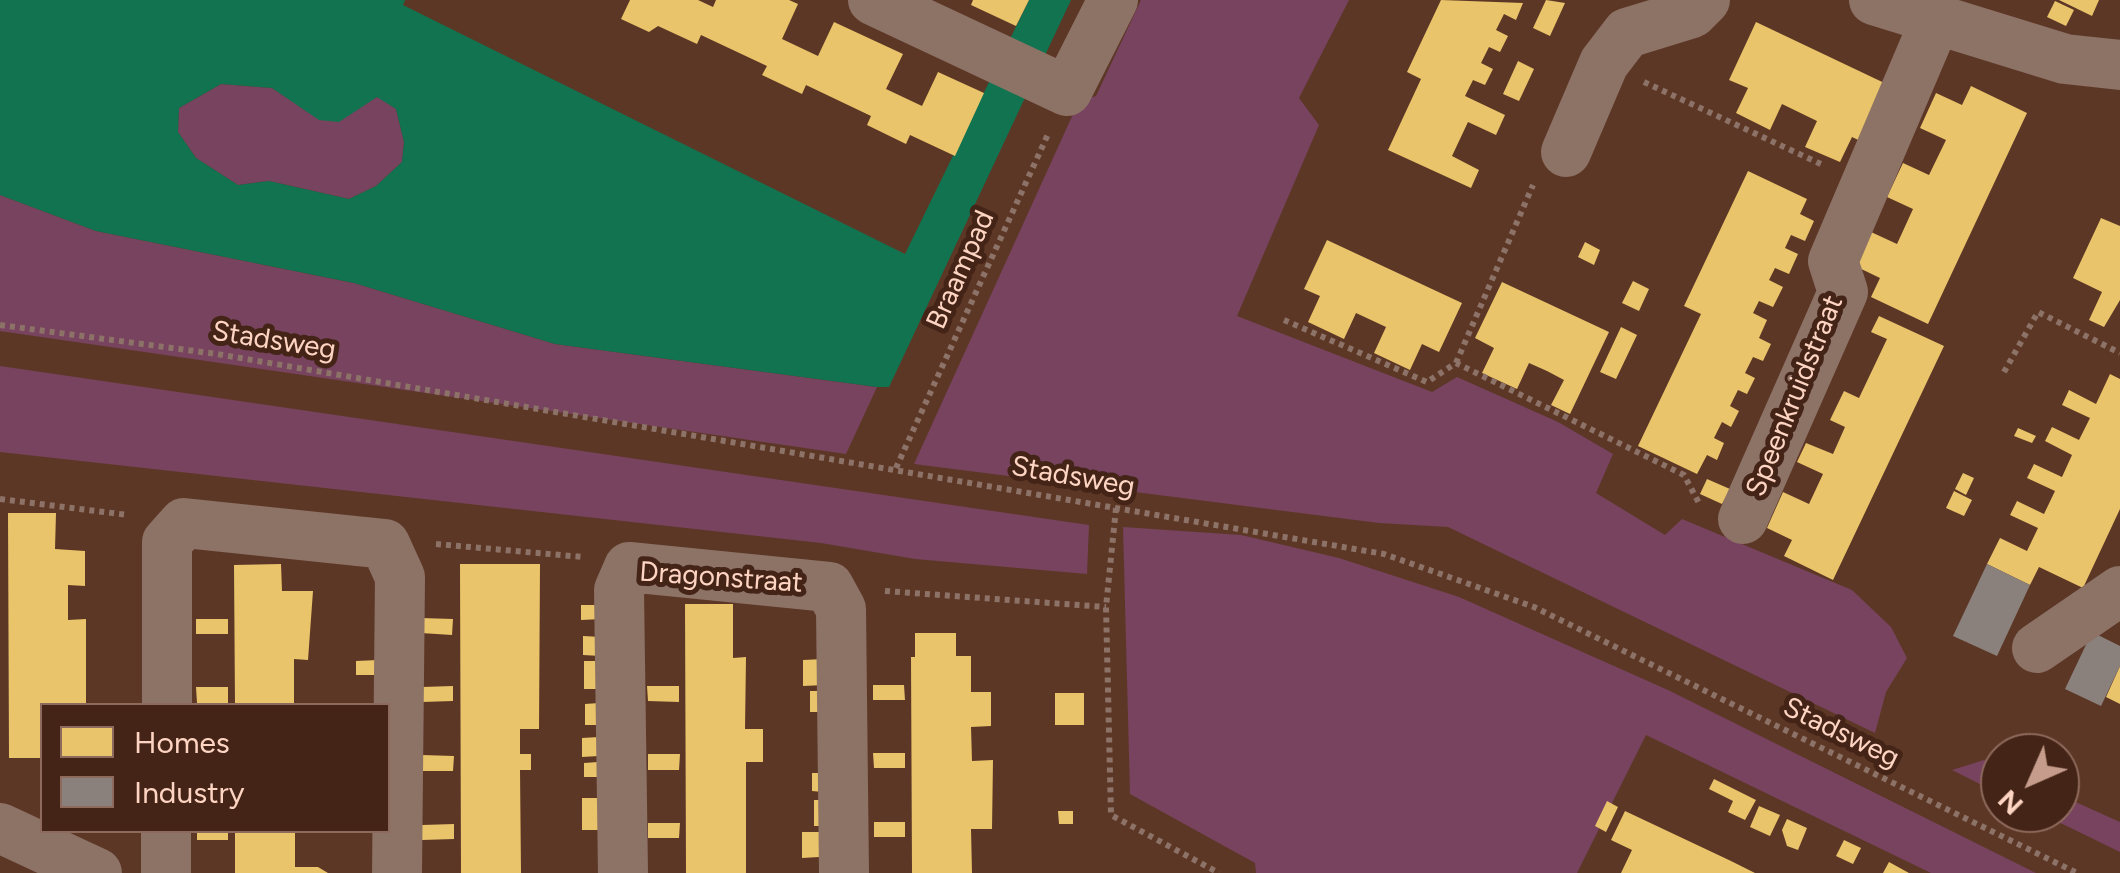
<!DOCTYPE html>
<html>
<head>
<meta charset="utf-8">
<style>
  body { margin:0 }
  #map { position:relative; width:2120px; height:873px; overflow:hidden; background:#5d3726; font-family:Figtree,sans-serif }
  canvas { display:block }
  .legend { position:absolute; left:40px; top:703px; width:350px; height:130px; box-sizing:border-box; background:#442417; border:2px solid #8e6a5c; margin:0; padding:12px 18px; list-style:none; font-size:30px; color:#fed4c3 }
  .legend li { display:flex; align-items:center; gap:20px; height:50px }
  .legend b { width:50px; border:2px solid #8e6a5c }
  .north { position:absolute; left:1980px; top:733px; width:100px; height:100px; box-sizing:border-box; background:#442417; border:2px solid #8e6a5c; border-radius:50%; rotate:225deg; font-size:28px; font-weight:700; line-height:40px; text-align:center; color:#fed4c3 }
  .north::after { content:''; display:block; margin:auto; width:35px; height:45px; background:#c69d8c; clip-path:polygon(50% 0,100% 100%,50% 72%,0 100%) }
</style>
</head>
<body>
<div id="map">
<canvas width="2120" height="873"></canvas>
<ul class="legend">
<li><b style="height:28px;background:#e9c46a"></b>Homes</li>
<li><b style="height:28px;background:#8a817c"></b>Industry</li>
</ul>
<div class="north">N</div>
</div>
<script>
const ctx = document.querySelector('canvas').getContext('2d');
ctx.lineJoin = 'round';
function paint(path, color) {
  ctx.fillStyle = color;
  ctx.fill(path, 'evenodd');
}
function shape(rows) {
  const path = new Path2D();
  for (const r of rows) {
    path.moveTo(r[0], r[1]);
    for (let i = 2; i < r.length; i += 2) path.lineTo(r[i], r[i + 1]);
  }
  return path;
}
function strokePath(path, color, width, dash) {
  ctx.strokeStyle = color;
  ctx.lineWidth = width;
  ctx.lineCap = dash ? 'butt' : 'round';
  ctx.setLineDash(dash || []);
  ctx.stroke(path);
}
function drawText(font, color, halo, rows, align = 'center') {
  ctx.font = font + ' Figtree,sans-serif';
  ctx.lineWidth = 10;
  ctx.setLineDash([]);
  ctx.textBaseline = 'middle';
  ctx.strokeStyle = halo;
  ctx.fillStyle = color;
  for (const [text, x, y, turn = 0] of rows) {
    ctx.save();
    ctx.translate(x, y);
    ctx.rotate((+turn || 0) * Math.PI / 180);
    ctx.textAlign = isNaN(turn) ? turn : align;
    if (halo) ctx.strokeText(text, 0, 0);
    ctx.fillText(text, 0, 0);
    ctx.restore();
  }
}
paint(shape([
  [1141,0,1349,0,1299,98,1319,125,1237,316,1432,392,1457,377,1558,422,1613,454,1596,493,1665,535,1682,519,1852,590,1891,627,1907,658,1886,692,1875,733,1448,527,1379,523,914,464,1079,101,1096,96],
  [221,84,272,88,319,119,378,97,396,109,404,142,402,162,376,186,349,199,269,181,238,185,196,158,178,132,179,108],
  [0,195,96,231,354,283,555,344,877,387,846,454,0,331],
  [0,366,1089,525,1087,574,915,559,821,543,0,452],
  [1123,527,1241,535,1339,558,1459,597,1668,690,2036,873,1931,873,1646,735,1577,873,1256,873,1255,863,1130,794],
  [1984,760,2000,767,2000,794,1952,770],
  [2060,795,2120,822,2120,852,2040,813,2060,813]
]), '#77435e');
paint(shape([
  [0,0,405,0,403,5,905,254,1029,0,1071,0,889,387,877,387,555,344,354,283,96,231,0,195],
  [221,84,272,88,319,120,339,122,377,97,396,109,404,142,402,162,376,186,349,199,269,181,238,185,196,158,178,132,179,108]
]), '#11734f');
paint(shape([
  [630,0,698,0,713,7,716,0,789,0,798,4,782,39,818,56,834,22,903,54,886,89,922,106,938,72,984,93,955,156,910,135,906,144,867,125,871,116,806,85,802,94,762,75,767,66,701,35,697,44,658,26,649,32,621,19],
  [973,0,1029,0,1016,26,971,5],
  [1441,0,1523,3,1516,20,1504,14,1496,30,1508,36,1500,52,1489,47,1481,63,1493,69,1485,85,1473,80,1465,96,1505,115,1496,135,1468,122,1452,156,1479,170,1471,188,1388,150,1421,79,1407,72],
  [1546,0,1565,3,1550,36,1533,28],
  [2059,0,2099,0,2092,16],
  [2055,1,2074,10,2066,26,2047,17],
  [1756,22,1897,89,1871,146,1852,137,1840,162,1805,147,1817,121,1782,104,1770,130,1736,113,1748,88,1729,80],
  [1518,61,1534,69,1519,101,1503,94],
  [1971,86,2027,113,1928,324,1871,297,1880,278,1855,266,1871,232,1897,244,1913,209,1887,197,1903,163,1929,175,1946,140,1920,128,1936,93,1962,105],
  [1748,171,1807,199,1800,214,1814,221,1805,241,1791,235,1785,248,1798,254,1789,274,1775,268,1769,280,1783,287,1773,307,1759,301,1753,313,1767,320,1759,338,1771,344,1763,361,1753,357,1745,373,1755,378,1747,394,1738,390,1730,406,1739,411,1731,427,1722,422,1714,438,1724,443,1717,460,1707,455,1697,474,1638,446,1701,314,1684,306],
  [2101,218,2120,226,2120,300,2104,327,2089,320,2102,292,2073,278],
  [1327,240,1462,303,1439,352,1422,344,1410,370,1374,353,1386,327,1356,313,1344,339,1308,322,1320,296,1304,289],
  [1585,242,1600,250,1594,265,1578,257],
  [1633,281,1649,289,1639,311,1622,303],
  [1502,282,1609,332,1570,414,1551,405,1564,380,1547,371,1529,363,1517,389,1482,373,1494,348,1475,338],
  [1879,316,1944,346,1833,580,1784,556,1792,540,1767,528,1783,492,1809,504,1823,474,1797,462,1806,443,1833,454,1845,427,1830,420,1844,391,1859,398,1887,339,1871,332],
  [1621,327,1637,335,1616,379,1600,372],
  [2110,374,2120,379,2120,509,2083,588,2039,567,2030,585,1987,564,2000,538,2027,551,2038,528,2010,515,2017,501,2044,514,2055,491,2027,478,2034,464,2062,477,2072,455,2045,441,2052,427,2079,440,2090,418,2062,405,2069,390,2096,404],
  [2018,428,2036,436,2032,443,2014,436],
  [1963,473,1974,478,1966,495,1955,489],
  [1707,479,1730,489,1722,504,1700,494],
  [1954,491,1972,500,1964,516,1946,508],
  [8,513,56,513,55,549,85,551,85,586,68,585,68,620,86,619,86,706,42,706,42,758,9,758],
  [281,564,282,591,313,591,308,660,294,659,294,706,235,706,234,565],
  [460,564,540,564,539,729,520,729,520,754,531,754,531,770,520,770,521,873,461,873],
  [685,604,733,604,733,658,746,657,745,729,763,729,763,762,746,762,746,873,686,873],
  [581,605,603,605,602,619,581,620],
  [421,618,453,619,452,635,421,633],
  [196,619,228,619,228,634,196,634],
  [915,633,956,633,956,656,971,656,971,692,991,692,991,726,971,727,972,761,993,760,992,829,971,829,972,873,912,873,911,657,915,657],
  [583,636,601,637,601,656,583,655],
  [824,659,825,685,803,686,803,660],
  [378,660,377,675,356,675,356,661],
  [584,661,601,661,602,689,584,689],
  [2120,666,2120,704,2106,697],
  [873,685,904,685,905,700,873,700],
  [453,686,453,701,422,702,422,687],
  [647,686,679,686,679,702,648,701],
  [196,687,228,687,228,703,197,703],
  [810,691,829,691,828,712,810,712],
  [1055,693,1084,693,1084,725,1055,725],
  [599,703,599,725,585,725,585,704],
  [599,737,599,756,582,757,582,738],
  [873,753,905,753,905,768,874,768],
  [648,754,680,754,679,770,648,770],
  [422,755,454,756,453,771,422,771],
  [598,762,598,777,584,777,584,763],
  [812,773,824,773,823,792,812,791],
  [1714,779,1756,800,1745,820,1728,812,1733,801,1709,789],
  [582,798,603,798,603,830,582,830],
  [814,800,829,800,829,826,814,826],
  [1607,801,1618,807,1606,832,1595,826],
  [1759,806,1780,815,1770,836,1750,827],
  [1058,811,1073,811,1073,824,1059,824],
  [1625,811,1731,861,1755,873,1621,873,1632,850,1611,840],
  [1787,819,1807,828,1798,850,1787,846,1782,830],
  [874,822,905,822,905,837,874,837],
  [648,823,680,823,679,838,648,838],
  [454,824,454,839,422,840,422,825],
  [197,830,228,830,228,840,197,840],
  [235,830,295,830,295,867,318,867,328,873,235,873],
  [802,832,819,832,819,857,802,858],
  [1844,840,1861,848,1853,864,1836,856],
  [1889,862,1909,873,1883,873]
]), '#e9c46a');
paint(shape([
  [1987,564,2030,585,1997,656,1953,636],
  [2092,632,2120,646,2120,666,2101,706,2065,689]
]), '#8a817c');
strokePath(shape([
  [1644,82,1823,165],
  [1284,320,1427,382,1456,363,1684,475,1700,505],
  [0,325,217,354,1384,554,1534,607,2077,873],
  [1456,363,1533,185],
  [2004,372,2038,312,2120,353],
  [896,468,1049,132],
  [0,499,128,515],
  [1116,508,1106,607,1111,815,1219,873],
  [436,544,583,557],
  [885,591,1106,607]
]), '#8c7267', 6, [5, 5]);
strokePath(shape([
  [873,0,1067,91,1113,0],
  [1874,0,2065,59,2120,65],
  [1566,152,1604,63,1627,33,1692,13,1705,0],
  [1743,519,1843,292,1833,261,1936,19],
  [2037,648,2120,591],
  [167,706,167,542,184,523,385,544,400,577,397,873],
  [0,828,97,873],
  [166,873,166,830],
  [623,873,619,590,629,567,829,587,841,609,844,873]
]), '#8d7266', 50);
drawText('28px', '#fed4c3', '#442417', [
  ["Braampad",961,270,-66],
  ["Stadsweg",274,341,9],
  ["Speenkruidstraat",1795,396,-68],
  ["Stadsweg",1073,477,10],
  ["Dragonstraat",721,578,4],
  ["Stadsweg",1841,733,26]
]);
</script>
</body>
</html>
